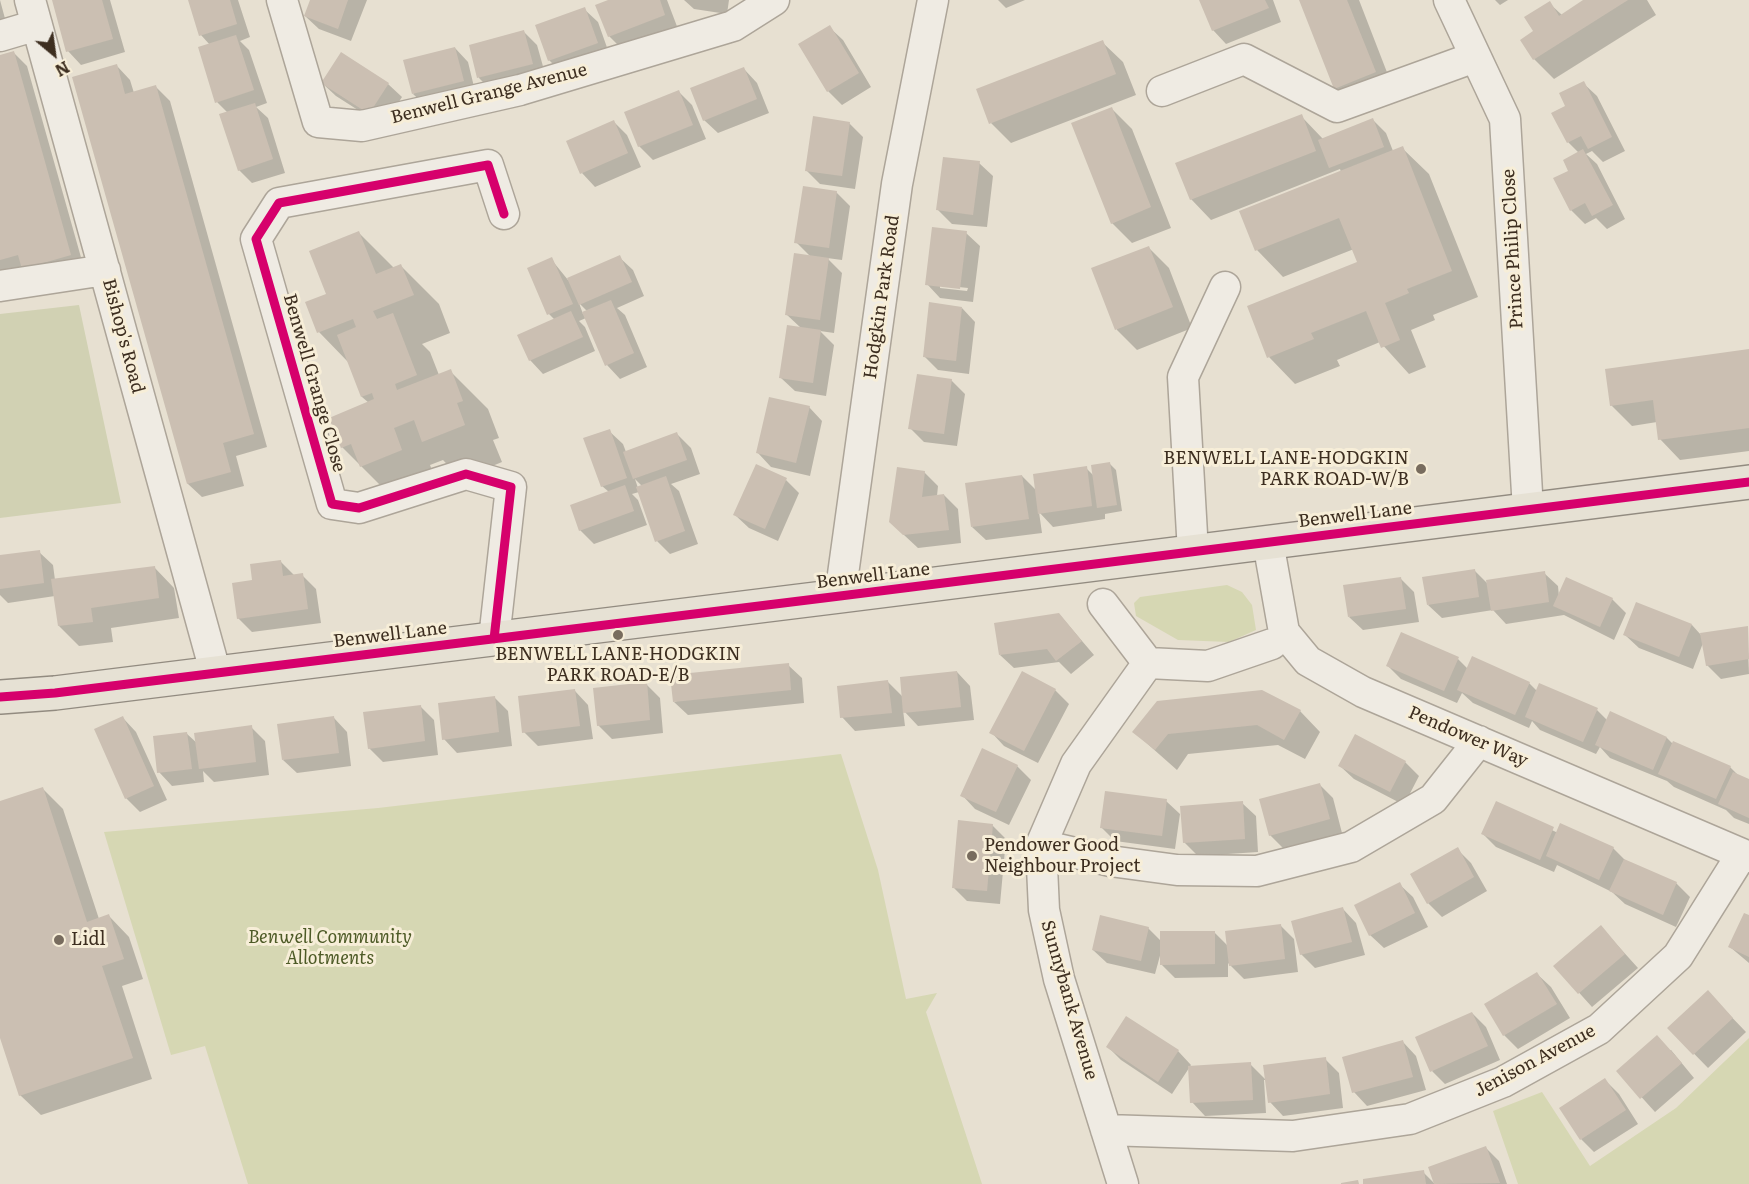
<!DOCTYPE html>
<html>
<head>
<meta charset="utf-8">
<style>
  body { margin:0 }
  #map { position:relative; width:1749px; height:1184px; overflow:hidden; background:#e7e0d1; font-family:Literata,serif }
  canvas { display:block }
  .north { position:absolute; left:24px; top:24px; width:60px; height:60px; -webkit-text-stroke:4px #f7eed8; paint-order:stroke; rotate:151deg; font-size:16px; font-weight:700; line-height:24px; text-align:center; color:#3d2e20 }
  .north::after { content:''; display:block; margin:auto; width:21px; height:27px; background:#3d2e20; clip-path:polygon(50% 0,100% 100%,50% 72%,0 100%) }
</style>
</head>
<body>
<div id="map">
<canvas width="1749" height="1184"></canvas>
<div class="north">N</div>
</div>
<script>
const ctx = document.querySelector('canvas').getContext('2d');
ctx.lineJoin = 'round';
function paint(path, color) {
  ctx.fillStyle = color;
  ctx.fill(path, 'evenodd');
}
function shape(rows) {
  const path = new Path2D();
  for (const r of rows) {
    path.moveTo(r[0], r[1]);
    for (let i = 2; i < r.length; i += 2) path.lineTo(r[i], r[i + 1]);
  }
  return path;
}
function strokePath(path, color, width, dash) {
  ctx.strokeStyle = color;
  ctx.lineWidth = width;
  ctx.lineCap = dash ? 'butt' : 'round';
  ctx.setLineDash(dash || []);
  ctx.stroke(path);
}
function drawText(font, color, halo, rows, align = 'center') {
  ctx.font = font + ' Literata,serif';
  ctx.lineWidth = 6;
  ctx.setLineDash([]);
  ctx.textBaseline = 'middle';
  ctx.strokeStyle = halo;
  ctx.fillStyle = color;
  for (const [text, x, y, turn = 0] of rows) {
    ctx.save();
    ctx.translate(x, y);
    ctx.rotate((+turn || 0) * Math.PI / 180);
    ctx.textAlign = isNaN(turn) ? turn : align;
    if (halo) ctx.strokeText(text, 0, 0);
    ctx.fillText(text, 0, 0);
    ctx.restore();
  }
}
paint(shape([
  [1227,585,1242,592,1252,605,1256,630,1229,642,1178,640,1136,616,1134,603,1140,597],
  [841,754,878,870,906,999,937,993,926,1012,982,1184,248,1184,205,1046,171,1055,104,832,378,808],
  [1749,1038,1749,1184,1518,1184,1493,1111,1542,1092,1590,1166,1676,1108]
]), '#d6d7b3');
paint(shape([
  [79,305,121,503,0,518,0,314]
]), '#d1d1b3');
paint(shape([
  [0,0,7,26,0,28],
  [53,0,110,0,125,52,81,65,68,51],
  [189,0,238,0,250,37,240,41,249,50,267,103,256,107,268,118,285,173,252,183,239,170,228,113,217,102,210,45,201,35],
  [311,0,367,0,351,41,319,29,305,16],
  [613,0,667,0,678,29,623,50,609,36],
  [684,0,729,0,727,14,694,9],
  [998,0,1025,0,1006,8],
  [1201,0,1273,0,1281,22,1226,44,1213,30],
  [1301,0,1359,0,1395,93,1355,108,1335,88],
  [1495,0,1508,0,1500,5],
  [1586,0,1647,0,1656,15,1554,79,1534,59,1535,32,1549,3,1562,15],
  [584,9,598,22,610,56,563,74,549,60],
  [829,27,843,40,871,87,842,105,828,91],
  [523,31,537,45,546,77,492,91,479,78,470,46],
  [1102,42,1123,62,1136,95,1011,143,991,123],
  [455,48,468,62,476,95,427,107,413,94],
  [13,52,27,66,84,268,0,272,0,56],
  [117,66,130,80,134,93,156,87,170,101,267,447,236,456,244,486,202,497,188,484],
  [744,69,757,83,769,113,718,133,704,120],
  [322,83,388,84,402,97,383,126,336,96],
  [1583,83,1597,96,1625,151,1603,162,1592,151,1586,154,1597,164,1625,219,1607,229,1596,218,1585,224,1571,210,1555,179,1570,171,1579,153,1568,142,1553,114,1567,106],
  [679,92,692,105,706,139,653,160,639,146],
  [1112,109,1132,129,1171,228,1132,243,1112,223],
  [1301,116,1323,139,1373,120,1386,133,1393,151,1402,148,1429,174,1478,297,1433,315,1435,320,1411,330,1426,367,1409,374,1380,342,1337,360,1340,366,1295,384,1269,357,1359,263,1354,249,1283,277,1257,250,1241,212,1341,172,1340,169,1211,220,1191,199],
  [614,122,627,135,641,167,595,187,582,173],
  [849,123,863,137,855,189,820,184,806,170],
  [979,163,993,176,987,227,952,224,938,210],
  [836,192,850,206,842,260,827,258,842,273,834,333,820,331,834,345,826,396,795,391,781,378,801,328,786,314,811,257,796,242],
  [359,233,395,269,401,266,439,304,450,333,422,344,430,352,439,375,450,371,488,409,499,438,493,440,502,462,461,479,443,460,430,465,439,488,399,504,342,447,369,403,362,397,349,363,319,332,307,303,328,295],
  [966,233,980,246,973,302,940,298,927,284],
  [940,285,968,288,967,291,940,288],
  [1148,247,1169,268,1192,328,1137,350,1117,330,1093,269],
  [619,257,633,270,644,296,617,308,625,315,647,367,620,379,607,365,586,318,579,321,585,327,595,351,543,374,530,360,555,320,549,314,551,259,568,280],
  [579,303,588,312,583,314],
  [962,308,975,322,969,374,938,370,924,356],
  [1749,351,1749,451,1680,460,1660,439,1657,422,1632,426,1611,405],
  [951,380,965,394,957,446,924,442,910,428],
  [809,407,822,421,810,476,771,467,758,453],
  [609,431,623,444,626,452,677,434,691,448,700,474,671,484,679,491,698,544,670,554,657,541,639,492,632,494,638,500,647,525,594,544,580,530,609,492,602,486],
  [635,479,642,486,638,488],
  [1110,464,1116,470,1122,511,1105,514,1105,519,1053,527,1039,512,1042,533,986,540,972,527,1022,476,1037,491,1086,468,1094,476],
  [924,472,938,486,937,496,944,495,958,509,961,543,918,548,890,522],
  [786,480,799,493,778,541,749,528,735,515],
  [39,552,53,565,55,580,154,567,174,588,179,618,111,628,113,642,79,646,59,626,55,596,8,603,0,595,0,557],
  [281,562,295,576,302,575,316,589,321,623,252,632,238,618,254,581],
  [1474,570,1489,585,1544,573,1558,586,1559,597,1612,599,1626,613,1614,640,1564,615,1506,624,1493,610,1442,618,1428,605],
  [1400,578,1414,592,1419,622,1363,630,1349,617],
  [1059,614,1094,655,1071,674,1059,662,1014,668,1000,655],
  [1692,625,1701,635,1747,627,1749,674,1721,679,1707,665,1703,643,1693,669,1639,648,1625,635],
  [1458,659,1468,669,1529,683,1537,691,1597,710,1607,720,1667,738,1673,744,1730,767,1739,776,1749,781,1749,824,1734,818,1726,810,1674,787,1667,781,1610,758,1600,747,1596,754,1540,730,1532,721,1529,728,1473,703,1462,693,1457,703,1401,679,1387,665],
  [788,665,802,678,804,703,688,715,674,702],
  [957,672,970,686,974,720,918,726,903,710,905,726,855,731,842,717,888,682,903,697],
  [1022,673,1055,690,1069,704,1038,763,1004,746,991,732],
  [646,684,660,698,663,733,612,739,598,725],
  [575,691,588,705,593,739,538,746,524,732],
  [494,697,508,711,512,746,457,753,444,739],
  [420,706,434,720,438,755,383,762,369,748],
  [1300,711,1320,732,1305,759,1278,745,1188,754,1177,770,1134,732],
  [123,718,136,732,167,800,140,812,126,798],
  [334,718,347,732,351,766,297,773,283,760],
  [251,727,265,741,269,775,214,782,203,771,204,782,172,786,159,772,186,733,198,744],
  [1356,736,1405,762,1419,776,1404,805,1354,779,1340,766],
  [1017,766,1031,780,1009,825,975,809,962,795],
  [1319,784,1333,798,1342,833,1284,849,1270,835],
  [42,788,63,809,99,919,109,916,129,937,143,979,122,986,152,1079,41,1115,20,1095,0,1033,0,802],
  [1166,801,1180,814,1175,849,1115,841,1101,827],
  [1242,803,1256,816,1258,852,1198,856,1184,842],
  [1496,803,1558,833,1613,848,1626,861,1676,883,1690,897,1676,927,1625,904,1612,892,1557,865,1554,872,1496,847,1483,834],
  [992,825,1006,839,1000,904,967,901,954,888],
  [1457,849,1471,863,1487,891,1442,917,1428,903],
  [1399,884,1413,897,1428,927,1384,948,1370,935],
  [1343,909,1356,923,1365,955,1315,968,1301,954],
  [1749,917,1749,963,1730,947],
  [1281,926,1294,939,1298,972,1244,979,1228,963,1228,977,1175,978,1161,964,1161,952,1155,974,1107,963,1093,950,1148,928,1161,941,1214,932,1228,946],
  [1601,927,1638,968,1592,1007,1555,966],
  [1537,974,1551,987,1570,1018,1518,1049,1504,1035,1486,1005],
  [1721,1006,1746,1032,1708,1068,1669,1028],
  [1472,1013,1486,1027,1500,1060,1445,1084,1432,1071],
  [1403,1042,1416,1056,1426,1090,1367,1106,1354,1092],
  [1108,1047,1178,1051,1191,1065,1172,1094,1121,1060],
  [1671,1050,1694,1078,1655,1112,1618,1071],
  [1325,1059,1339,1073,1343,1108,1283,1116,1270,1102],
  [1250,1064,1266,1080,1264,1080,1266,1113,1205,1116,1192,1102],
  [1605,1080,1619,1094,1638,1124,1594,1152,1581,1139],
  [1485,1147,1499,1161,1507,1184,1436,1184,1430,1168],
  [1423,1172,1435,1184,1365,1184]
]), '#0003');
paint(shape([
  [52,0,102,0,113,39,66,52],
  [188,0,230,0,237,24,199,36],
  [310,0,348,0,338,29,304,16],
  [608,0,660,0,665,15,608,37,595,5],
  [1199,0,1265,0,1269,8,1212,31],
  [1299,0,1347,0,1376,72,1334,89],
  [1583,0,1628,0,1533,60,1520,40,1533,31,1524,17,1550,1,1559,16],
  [585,7,598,43,548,61,535,25],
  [830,25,859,73,827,92,798,44],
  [524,30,533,64,477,78,469,45],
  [236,35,254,90,215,103,198,47],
  [1103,40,1116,74,989,124,976,89],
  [455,47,464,81,412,94,403,60],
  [14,51,71,255,22,269,18,255,0,260,0,55],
  [341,52,389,83,369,114,321,83],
  [117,64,125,94,156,85,254,434,223,443,231,472,187,484,72,77],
  [744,67,757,99,703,121,690,88],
  [1584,81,1612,137,1588,149,1581,136,1567,143,1551,113,1565,106,1559,93],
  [679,90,693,125,638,147,624,112],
  [255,103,273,159,238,171,219,114],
  [1112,107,1151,207,1111,224,1071,123],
  [1302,114,1316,151,1190,200,1175,163],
  [813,116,850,122,842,176,805,171],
  [1373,118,1384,147,1329,168,1318,140],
  [614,120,628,153,580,174,566,141],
  [1403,146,1452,271,1407,289,1409,293,1385,303,1400,340,1381,348,1366,311,1311,333,1314,339,1267,358,1247,306,1357,262,1339,218,1255,251,1239,211],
  [1583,149,1613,205,1592,216,1585,203,1570,211,1553,178,1568,171,1563,160],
  [943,157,980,161,973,215,936,210],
  [803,186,837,191,829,248,794,243],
  [932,227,967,231,960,289,925,285],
  [359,231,376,274,401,264,414,295,373,311,377,319,393,313,417,375,395,384,397,390,451,369,463,401,457,403,465,425,422,442,414,420,394,428,402,450,360,467,351,444,341,448,329,418,374,399,372,393,361,397,337,335,356,327,353,319,317,333,305,302,326,294,309,251],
  [1149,246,1173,307,1115,330,1091,268],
  [794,253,829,258,820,320,785,315],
  [620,255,632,282,579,305,567,278],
  [552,257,573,304,547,315,527,268],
  [611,300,634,353,605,366,582,312],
  [929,302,962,307,956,361,923,357],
  [571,311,583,337,529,361,517,335],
  [787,325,821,330,813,383,779,378],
  [1749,349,1749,428,1658,440,1653,400,1610,406,1605,369],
  [917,374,952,379,944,434,908,429],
  [769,397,810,406,796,463,756,453],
  [610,429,627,478,601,487,583,438],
  [677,432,687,460,633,479,623,452],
  [1110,462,1117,505,1097,508,1091,465],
  [756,464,787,478,765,529,733,515],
  [1087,466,1092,506,1038,514,1033,474],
  [897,467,925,471,922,497,944,494,949,530,903,535,889,522],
  [1022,475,1029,519,971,527,965,483],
  [666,476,685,531,655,542,636,487],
  [625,485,634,511,579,531,570,505],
  [40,550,44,583,0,589,0,555],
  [281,560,283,576,303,573,308,609,237,619,232,583,252,580,250,564],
  [155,566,159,598,91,608,93,622,58,626,51,579],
  [1475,569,1479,597,1427,605,1422,577],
  [1545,571,1549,602,1491,611,1486,580],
  [1401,577,1406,609,1348,617,1343,585],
  [1566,577,1613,598,1600,627,1553,606],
  [1636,602,1692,624,1679,657,1623,635],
  [1059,613,1082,641,1056,661,1047,649,999,655,994,623],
  [1748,626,1749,659,1706,666,1700,633],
  [1401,632,1459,657,1444,691,1386,666],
  [1472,656,1530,682,1515,715,1457,690],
  [789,663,791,690,673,702,670,675],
  [957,671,961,707,903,713,900,677],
  [1022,671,1056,689,1024,751,989,733],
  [888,680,892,713,840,718,837,686],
  [647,682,650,720,597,726,593,688],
  [1539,683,1598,708,1583,742,1525,717],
  [575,689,580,726,522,733,518,696],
  [1262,690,1301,710,1284,740,1257,725,1168,734,1155,750,1132,732,1157,701],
  [495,696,499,732,442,740,438,703],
  [421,705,425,741,368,749,363,712],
  [1610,711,1667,737,1653,770,1595,745],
  [123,716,154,786,125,799,94,729],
  [334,716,339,753,282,760,277,724],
  [252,725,256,762,199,769,194,733],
  [187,732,192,769,157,773,153,736],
  [1355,734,1406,761,1390,792,1338,766],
  [1673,741,1731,766,1716,799,1658,774],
  [982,748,1018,765,996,812,960,796],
  [1733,772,1749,779,1749,818,1718,804],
  [1320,783,1330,819,1269,836,1259,799],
  [43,787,87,922,109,914,124,959,102,966,133,1058,19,1096,0,1038,0,801],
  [1105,791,1167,799,1162,836,1100,828],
  [1243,801,1245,839,1183,843,1180,806],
  [1496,801,1554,827,1540,860,1481,834],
  [958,820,993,824,987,891,952,888],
  [1560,823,1614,847,1599,880,1546,856],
  [1458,847,1474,877,1427,904,1410,874],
  [1624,859,1677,882,1663,915,1609,891],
  [1400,882,1415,913,1369,936,1354,905],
  [1343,907,1352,942,1300,955,1291,921],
  [1744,913,1749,915,1749,957,1728,947],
  [1100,915,1149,927,1141,961,1092,950],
  [1281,924,1285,959,1229,966,1225,931],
  [1601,925,1625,954,1578,994,1553,966],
  [1160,931,1215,931,1215,964,1160,965],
  [1537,972,1557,1004,1503,1036,1484,1004],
  [1708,990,1733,1018,1693,1055,1667,1028],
  [1472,1012,1488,1046,1430,1072,1415,1037],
  [1126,1016,1179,1050,1158,1082,1106,1047],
  [1657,1035,1682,1063,1640,1099,1616,1071],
  [1403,1040,1413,1077,1352,1093,1342,1057],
  [1326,1057,1330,1094,1268,1103,1263,1065],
  [1251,1062,1253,1100,1190,1103,1188,1066],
  [1605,1078,1626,1110,1580,1140,1559,1108],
  [1486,1146,1500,1183,1434,1184,1428,1167],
  [1424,1170,1426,1184,1363,1184,1363,1179],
  [1358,1180,1359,1184,1341,1184,1341,1183]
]), '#cbbfb2');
const minor = shape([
  [30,0,215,671],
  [282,0,318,122,362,126,520,90,733,26,774,0],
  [1449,0,1505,119,1528,510],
  [0,36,37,25],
  [1162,91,1244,59,1337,107,1475,57],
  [0,286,105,270],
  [1268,542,1284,632,1308,661,1363,692,1749,857],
  [1193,552,1183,377,1225,287],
  [840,596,897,184,933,0],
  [1103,604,1148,663,1208,666,1272,644],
  [494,639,511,487,466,474,359,508,332,504,256,239,279,203,488,165,504,214],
  [1041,845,1110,861,1177,870,1257,871,1351,847,1433,799,1479,741],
  [1106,1130,1293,1136,1410,1119,1503,1082,1599,1029,1678,956,1742,854],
  [1123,1184,1059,979,1044,910,1041,845,1076,764,1148,663]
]);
const major = shape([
  [0,697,55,693,840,596,1749,482]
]);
strokePath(minor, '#ada599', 33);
strokePath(major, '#928b80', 36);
strokePath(minor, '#efebe3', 30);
strokePath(major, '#e6e1d4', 33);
strokePath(shape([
  [494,639,511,487,466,474,359,508,332,504,256,239,279,203,488,165,504,214],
  [0,697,55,693,840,596,1749,482]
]), '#d6006c', 9);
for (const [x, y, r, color] of [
  [1421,469,6,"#786c5e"],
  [618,635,6,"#786c5e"],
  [972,856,6,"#786c5e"],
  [59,940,6,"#786c5e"]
]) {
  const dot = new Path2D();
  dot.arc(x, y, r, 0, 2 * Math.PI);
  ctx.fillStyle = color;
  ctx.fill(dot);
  strokePath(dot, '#f7eed8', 2);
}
drawText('18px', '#3d2e20', '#f7eed8', [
  ["Benwell Grange Avenue",489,94,-14],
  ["Prince Philip Close",1513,249,-93],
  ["Hodgkin Park Road",882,297,-82],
  ["Bishop's Road",123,336,75],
  ["Benwell Grange Close",314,383,74],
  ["Benwell Lane",1355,515,-7],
  ["Benwell Lane",873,576,-7],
  ["Benwell Lane",390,635,-7],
  ["Pendower Way",1468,737,23],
  ["Sunnybank Avenue",1069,1000,74],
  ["Jenison Avenue",1535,1061,-28]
]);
drawText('18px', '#3d2e20', '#f7eed8', [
  ["BENWELL LANE-HODGKIN",1409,459,"right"],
  ["PARK ROAD-W/B",1409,480,"right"],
  ["BENWELL LANE-HODGKIN",618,655,"center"],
  ["PARK ROAD-E/B",618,676,"center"],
  ["Pendower Good",984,846],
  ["Neighbour Project",984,867],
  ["Lidl",71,940]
], 'left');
drawText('italic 18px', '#4d5a26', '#f7eed8', [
  ["Benwell Community",330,938],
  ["Allotments",330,959]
]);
</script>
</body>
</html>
